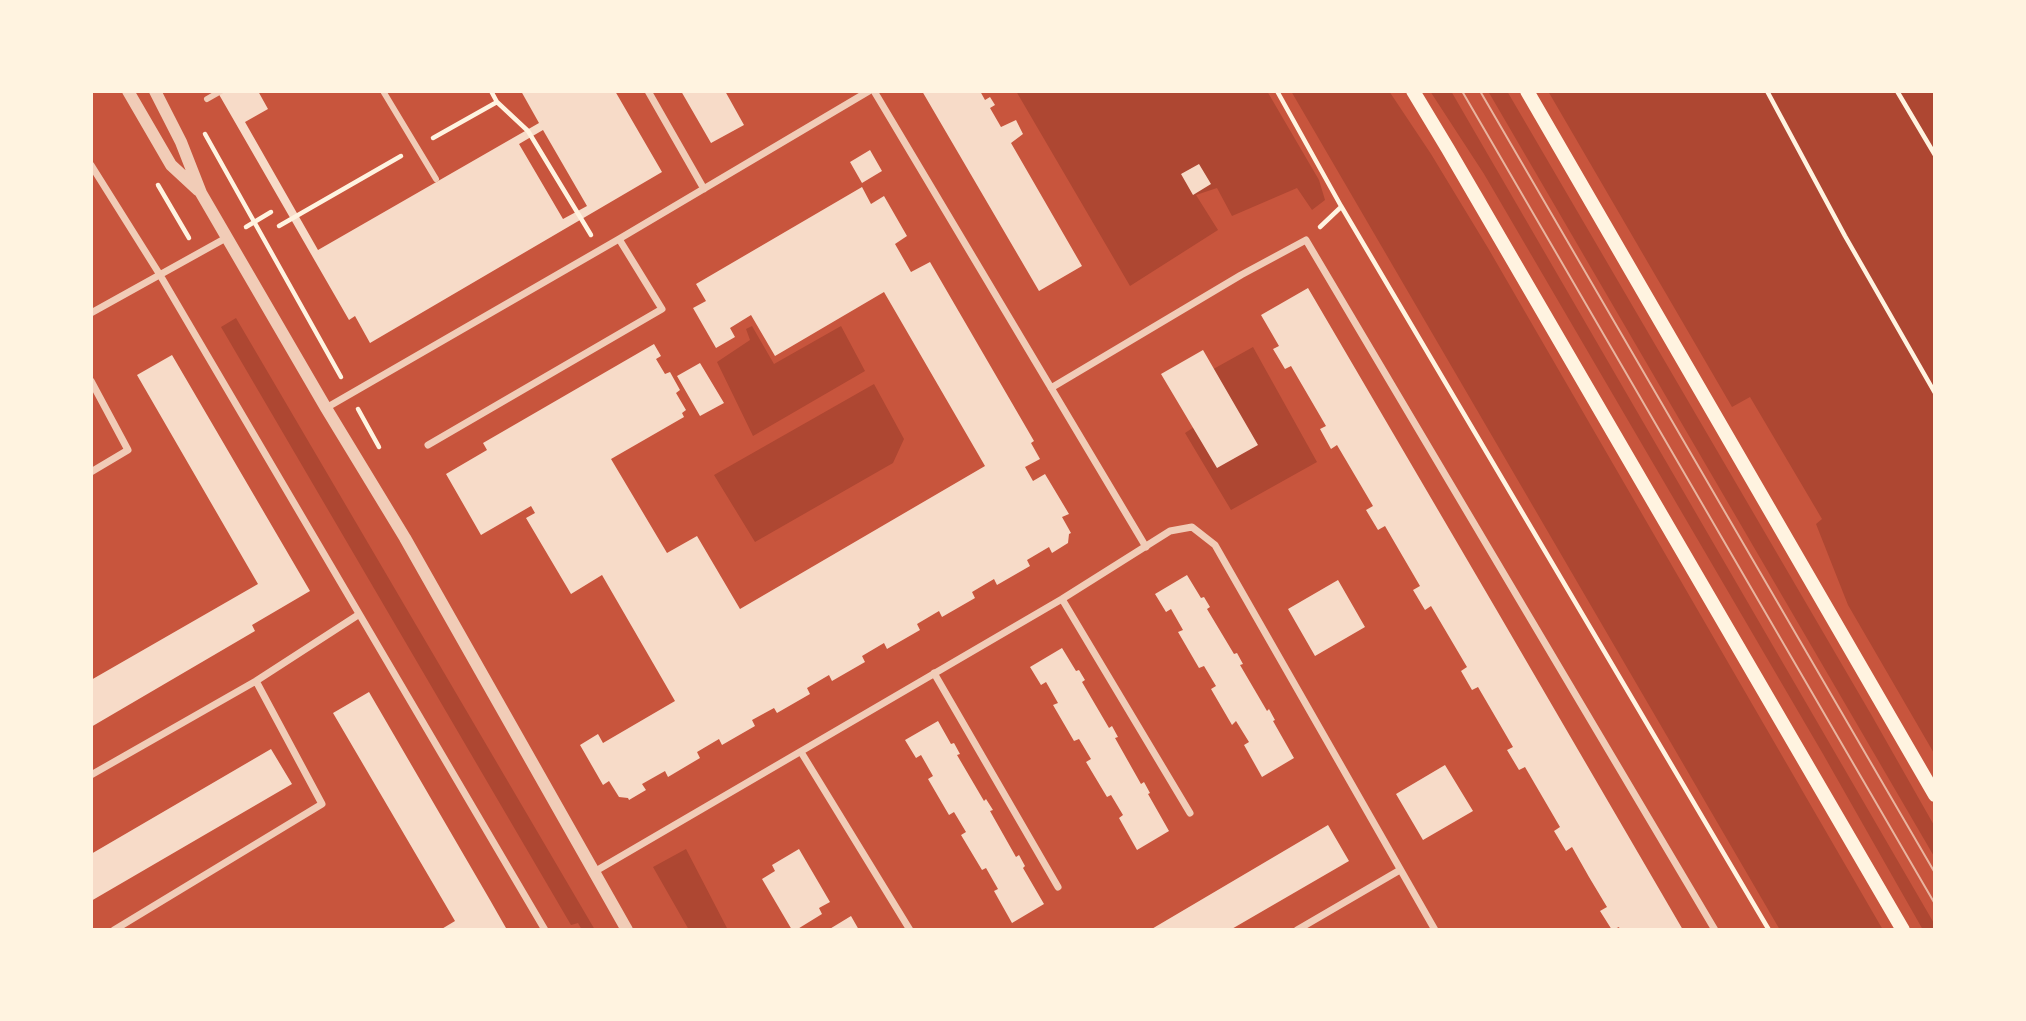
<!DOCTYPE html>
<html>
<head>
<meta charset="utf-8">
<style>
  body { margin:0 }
  #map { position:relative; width:2026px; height:1021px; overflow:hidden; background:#c8553d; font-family:Montserrat,sans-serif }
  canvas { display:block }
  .frame { position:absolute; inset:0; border:93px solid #fff3e0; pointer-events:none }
</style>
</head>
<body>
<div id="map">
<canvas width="2026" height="1021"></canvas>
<div class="frame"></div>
</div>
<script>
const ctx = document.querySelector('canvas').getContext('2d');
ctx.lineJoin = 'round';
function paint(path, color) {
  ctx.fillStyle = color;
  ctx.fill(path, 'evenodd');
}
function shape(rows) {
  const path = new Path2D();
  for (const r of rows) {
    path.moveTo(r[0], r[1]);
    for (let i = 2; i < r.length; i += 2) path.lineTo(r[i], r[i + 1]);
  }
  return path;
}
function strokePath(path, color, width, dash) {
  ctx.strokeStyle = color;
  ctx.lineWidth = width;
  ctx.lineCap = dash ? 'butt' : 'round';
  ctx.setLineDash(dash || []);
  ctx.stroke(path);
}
paint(shape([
  [1016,91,1267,91,1319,180,1325,200,1312,210,1297,188,1232,216,1217,188,1196,195,1218,230,1130,286],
  [1291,91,1389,91,1431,154,1488,248,1883,930,1780,930],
  [1430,91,1451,91,1935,925,1935,930,1923,930,1823,754,1484,174],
  [1488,91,1507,91,1872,716,1935,827,1935,858],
  [1548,91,1935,91,1935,755,1848,605,1816,524,1822,519,1750,397,1732,407],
  [236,318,595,930,582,930,578,923,571,925,221,327],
  [752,326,774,364,841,326,865,371,753,436,717,362,750,340,746,329],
  [1253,347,1317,462,1231,510,1185,433,1194,427,1208,372],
  [874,384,904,439,893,463,755,542,714,475],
  [686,849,728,930,689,930,653,867]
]), '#ae4732');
paint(shape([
  [217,91,258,91,268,109,245,122,318,250,539,123,521,91,615,91,662,172,370,343,355,316,349,320],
  [543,130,587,206,563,219,519,144],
  [681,91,725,91,744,125,711,143],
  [922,91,980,91,985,100,990,97,995,105,990,108,1001,127,1016,120,1023,134,1011,143,1082,266,1039,291],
  [870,150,882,171,862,183,850,162],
  [1199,164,1211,184,1193,195,1181,174],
  [862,187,871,204,884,196,907,236,895,244,911,272,930,262,1034,441,1031,443,1040,459,1025,467,1033,481,1045,474,1069,514,1062,517,1071,533,1069,534,1068,543,1052,553,1049,547,1027,560,1030,566,997,585,994,579,972,592,975,598,942,617,939,611,917,624,920,630,887,649,884,643,862,656,865,662,832,681,829,675,807,688,810,694,777,713,774,708,752,720,755,726,722,745,719,739,697,752,700,758,668,777,665,771,642,784,646,790,629,800,628,798,619,797,609,781,603,785,580,745,598,734,603,743,675,701,602,575,571,594,526,518,535,513,531,506,481,535,446,474,487,450,483,443,654,344,661,356,656,359,665,374,670,372,680,390,676,393,686,410,682,413,684,417,611,459,667,553,697,536,740,609,985,466,884,292,775,356,751,315,730,328,735,337,716,348,693,308,706,301,696,284],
  [1308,288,1496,609,1683,930,1620,930,1619,927,1612,930,1600,911,1607,907,1589,877,1572,847,1566,851,1554,831,1560,827,1525,767,1519,770,1507,750,1513,747,1478,687,1472,690,1461,671,1467,667,1431,606,1425,610,1413,590,1420,586,1385,526,1378,530,1366,510,1373,506,1337,445,1331,449,1320,429,1326,426,1291,366,1285,369,1273,349,1279,346,1261,315],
  [1203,350,1258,445,1217,468,1161,374],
  [172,355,310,591,252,625,255,631,91,727,91,680,258,584,137,375],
  [700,363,724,403,700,416,677,376],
  [1187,575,1201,598,1204,597,1210,607,1207,609,1234,654,1237,653,1243,664,1240,665,1267,711,1269,709,1275,720,1273,721,1294,758,1262,777,1244,745,1249,742,1236,721,1232,725,1211,689,1216,686,1204,666,1199,668,1178,632,1183,630,1171,609,1166,612,1155,594],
  [1338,580,1365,627,1315,656,1288,609],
  [1062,648,1076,671,1079,670,1085,680,1082,682,1109,728,1112,726,1118,737,1115,738,1141,784,1144,782,1150,793,1148,794,1169,831,1137,850,1119,818,1123,815,1111,795,1107,797,1086,762,1091,759,1079,739,1074,741,1053,705,1058,703,1046,682,1041,685,1030,667],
  [369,692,490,900,506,928,503,930,440,930,455,921,333,713],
  [938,721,951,744,954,743,960,754,957,755,984,801,986,799,993,810,990,811,1016,857,1019,855,1025,866,1023,868,1044,904,1012,923,994,891,998,889,986,868,982,870,961,835,966,832,954,812,949,815,928,779,933,776,921,755,916,758,905,740],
  [271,749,292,784,91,901,91,854],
  [1445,765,1473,811,1423,840,1396,794],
  [1328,825,1349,861,1230,930,1150,930],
  [799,849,830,902,819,908,822,914,796,930,792,930,762,879,775,871,772,865],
  [851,916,859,930,828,930]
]), '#f7dbc8');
strokePath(shape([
  [1277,91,1341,206,1769,930],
  [1767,91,1845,236,1935,393],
  [1897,91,1935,155],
  [497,102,528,131,591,235],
  [205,134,341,377],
  [433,138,497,102,491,91],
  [158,185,189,238],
  [279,226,401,156],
  [246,227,271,212],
  [1320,227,1341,207],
  [358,409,379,447]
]), '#fff3e0', 4.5);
strokePath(shape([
  [383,91,436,179],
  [207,99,221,91]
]), '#f1ccb7', 6);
strokePath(shape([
  [648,91,704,189],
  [874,91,1146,547],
  [91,165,160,275,545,930],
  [91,313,226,238],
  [91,381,128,450,91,472],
  [1051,388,1241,275,1306,240,1715,930],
  [326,408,619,239,869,91],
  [428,445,662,309,619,239],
  [1062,599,1190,813],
  [934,673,1058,887],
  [801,752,910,930],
  [91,775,256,681,358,615],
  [594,872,1062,599,1170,531,1192,527,1215,545,1435,930],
  [114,930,322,804,256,681],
  [1297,930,1400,870]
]), '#f1ccb7', 7);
strokePath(shape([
  [128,91,171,165,198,190],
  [155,91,181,142,201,193,326,408,405,538,627,930]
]), '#f1ccb7', 12);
strokePath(shape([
  [1413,91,1448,149,1903,930],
  [1527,91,1935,795]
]), '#fff3e0', 14);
strokePath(shape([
  [1462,91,1935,904],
  [1480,91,1935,873]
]), '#e9b49f', 2);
</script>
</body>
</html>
